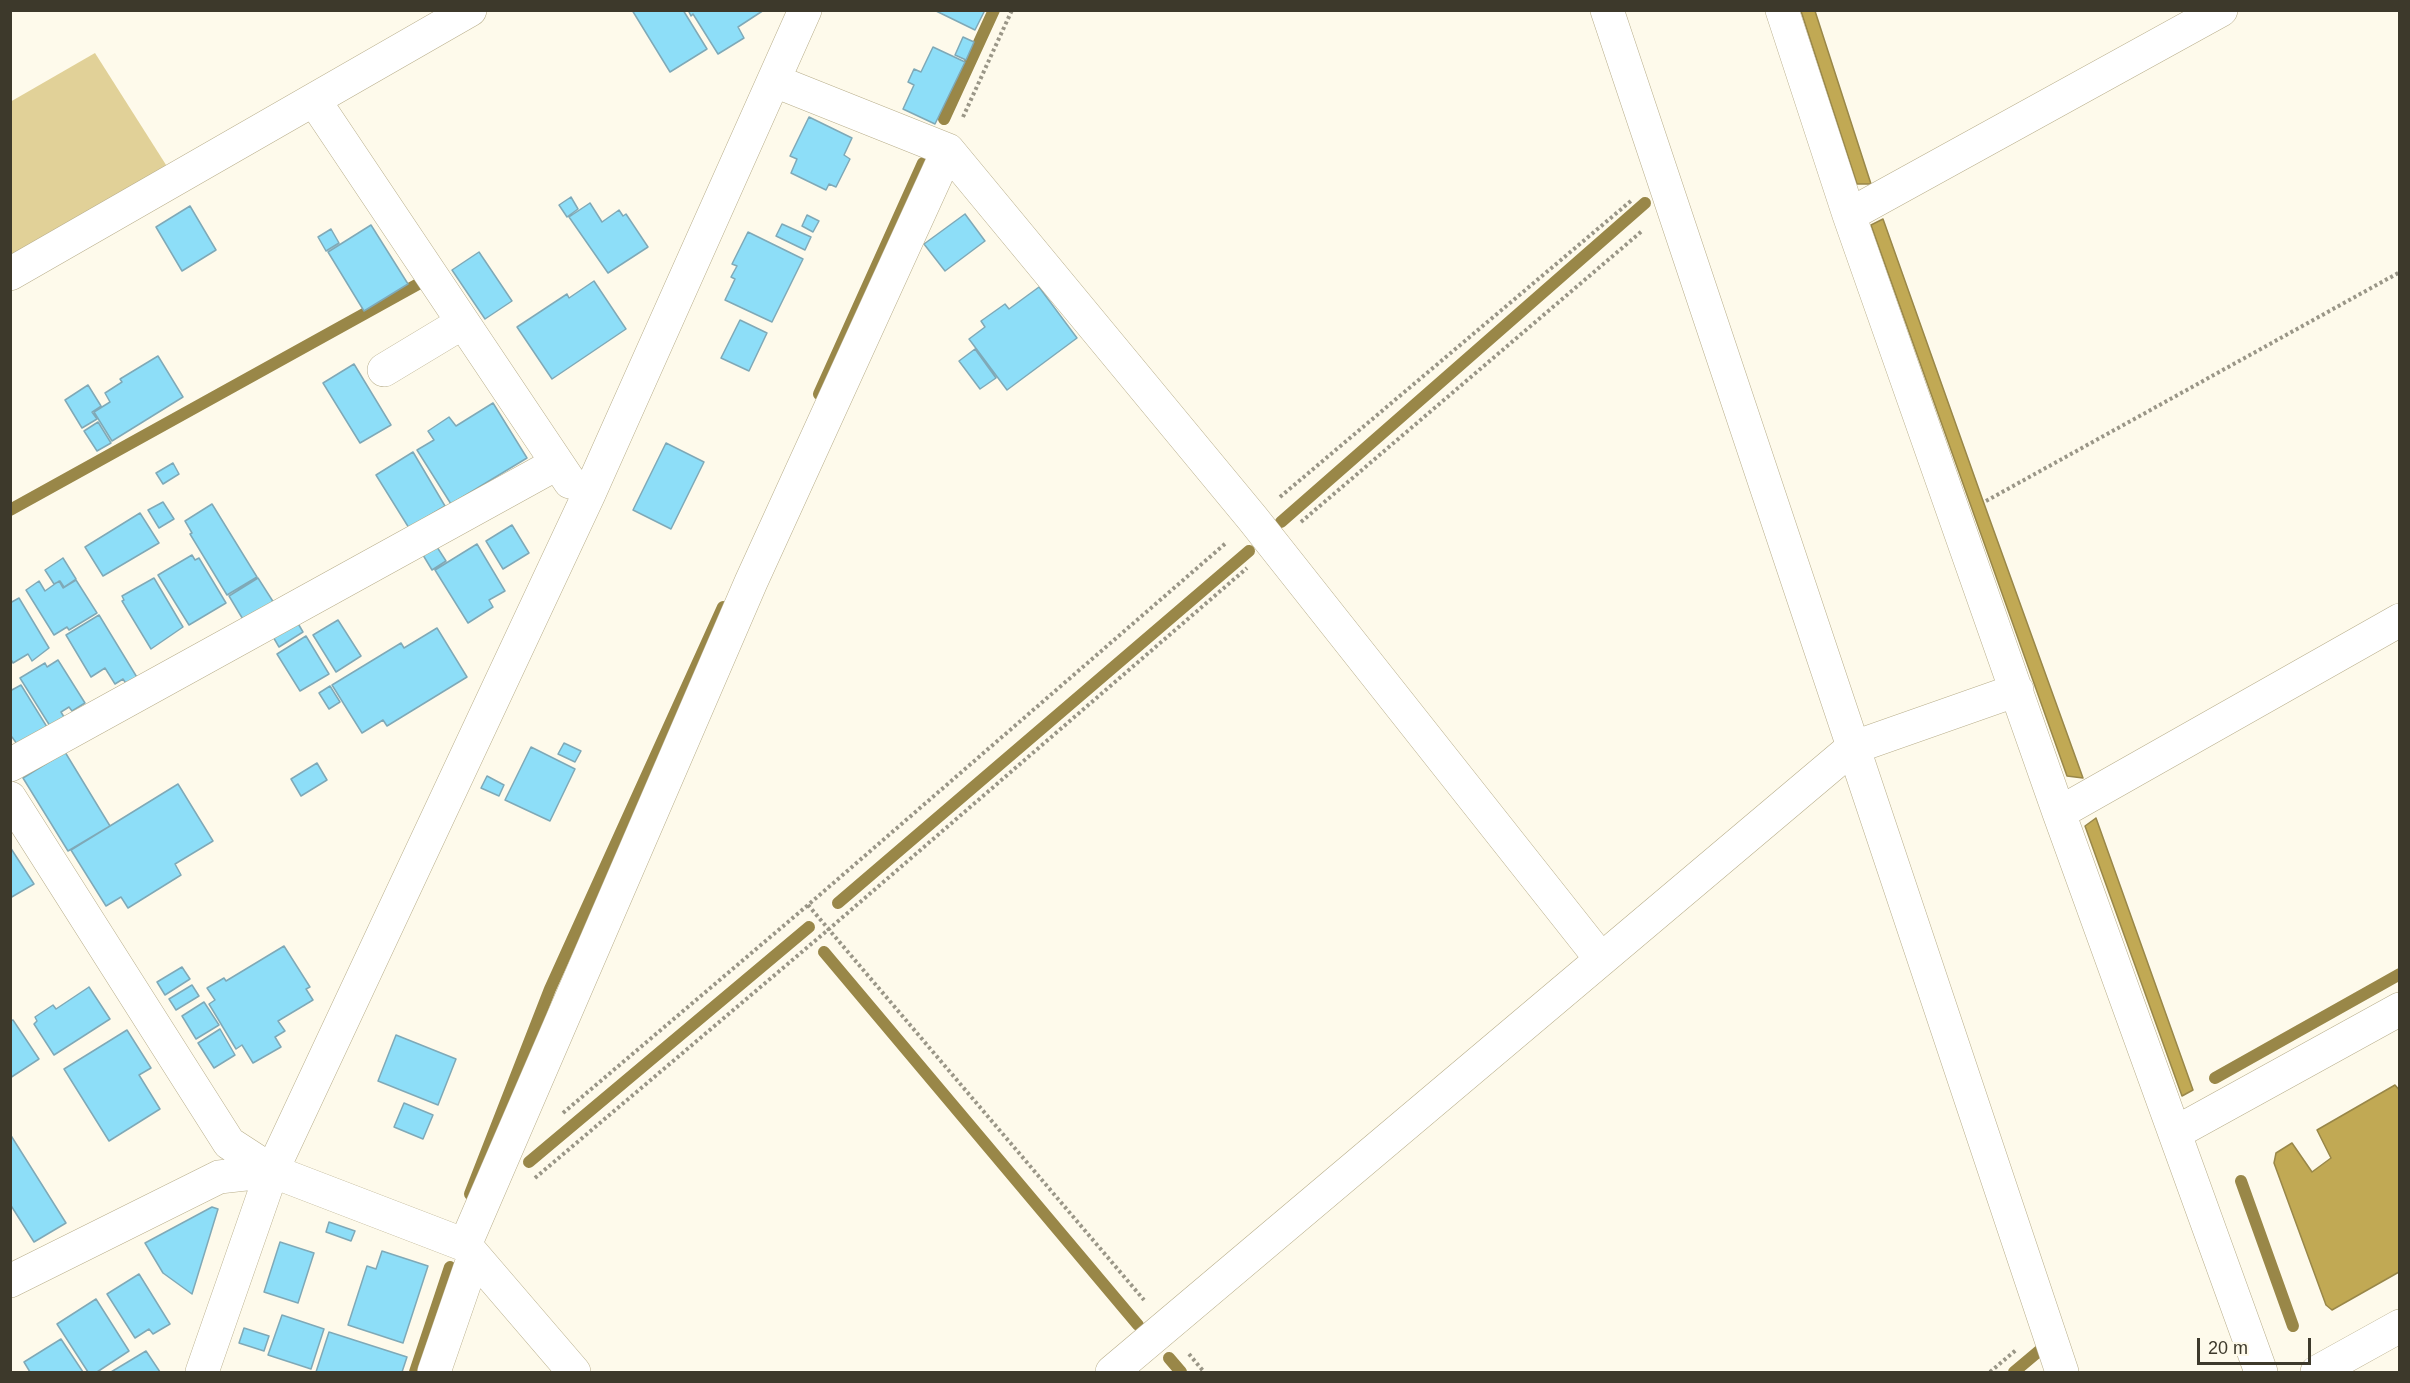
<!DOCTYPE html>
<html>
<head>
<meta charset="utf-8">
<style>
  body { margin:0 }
  #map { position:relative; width:2410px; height:1383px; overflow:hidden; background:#fefaeb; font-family:Helvetica,sans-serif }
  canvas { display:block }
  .frame { position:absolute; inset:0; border:12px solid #3d392b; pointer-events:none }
  .scale { position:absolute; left:2197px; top:1338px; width:114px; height:27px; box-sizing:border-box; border:3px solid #3d392b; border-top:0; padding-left:8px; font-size:18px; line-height:21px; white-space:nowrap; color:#3d392b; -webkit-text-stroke:4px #fefaeb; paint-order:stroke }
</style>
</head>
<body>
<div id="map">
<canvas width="2410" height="1383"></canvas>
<div class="frame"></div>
<div class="scale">20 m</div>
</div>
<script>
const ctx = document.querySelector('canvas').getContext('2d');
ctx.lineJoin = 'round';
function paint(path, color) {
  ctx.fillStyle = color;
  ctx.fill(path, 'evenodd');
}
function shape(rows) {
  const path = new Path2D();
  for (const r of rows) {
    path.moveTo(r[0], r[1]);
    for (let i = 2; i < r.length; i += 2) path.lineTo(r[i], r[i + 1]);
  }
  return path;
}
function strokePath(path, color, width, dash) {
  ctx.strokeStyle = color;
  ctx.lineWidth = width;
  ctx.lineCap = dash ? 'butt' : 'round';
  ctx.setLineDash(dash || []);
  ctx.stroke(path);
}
paint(shape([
  [95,53,168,168,11,257,10,102]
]), '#e1d198');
const water = shape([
  [1801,11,1815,11,1871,184,1857,184,1801,11],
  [1883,219,1982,498,2083,778,2067,776,1871,225,1883,219],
  [2096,818,2193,1090,2182,1096,2085,826,2096,818],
  [2395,1085,2400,1091,2399,1272,2332,1310,2326,1305,2274,1163,2276,1153,2292,1143,2312,1172,2331,1158,2317,1130,2395,1085]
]);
paint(water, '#c1a954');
strokePath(water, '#998748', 1.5);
strokePath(shape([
  [944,119,994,10],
  [819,394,923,163],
  [10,510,420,283],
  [1281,522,1645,203],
  [838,903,1249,551],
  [824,952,1138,1325],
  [2215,1078,2400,974],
  [529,1162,809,927],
  [2241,1181,2293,1326],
  [470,1194,550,989,723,607],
  [1169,1358,1181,1372],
  [415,1372,450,1267],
  [2014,1372,2039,1351]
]), '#998748', 12);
const building = shape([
  [632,10,683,10,707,49,670,72,632,10],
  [688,10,764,10,738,27,744,38,718,54,693,14,691,16,688,10],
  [934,10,985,10,975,30,934,10],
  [963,37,974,42,966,60,955,55,963,37],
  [933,47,965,62,935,124,903,109,914,85,908,82,914,69,921,72,933,47],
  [809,117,852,138,844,155,850,159,836,187,829,184,826,190,791,173,797,159,790,156,809,117],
  [571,197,578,209,567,217,559,205,571,197],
  [590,203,602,222,619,210,623,216,626,214,648,247,608,273,569,217,590,203],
  [190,206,216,250,182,271,156,227,190,206],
  [965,214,985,241,945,271,924,244,965,214],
  [807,215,819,221,813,232,802,226,807,215],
  [782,224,811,237,805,250,776,236,782,224],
  [371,225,408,284,364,311,328,252,371,225],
  [331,229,339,243,326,251,318,237,331,229],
  [748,232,803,259,772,322,725,300,735,279,731,277,737,266,732,264,748,232],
  [479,252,512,301,485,319,452,270,479,252],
  [594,281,626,329,552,379,517,327,567,294,569,298,594,281],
  [1039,287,1077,338,1007,390,969,339,985,327,981,321,1005,304,1009,309,1039,287],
  [740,320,767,333,749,371,721,358,740,320],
  [975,349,996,378,980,389,959,361,975,349],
  [158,356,183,397,112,441,94,412,110,402,105,393,122,382,120,379,158,356],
  [354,364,391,425,360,443,323,383,354,364],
  [88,385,101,406,92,412,97,419,82,428,65,400,88,385],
  [493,403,527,458,451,504,417,450,434,440,428,431,449,417,456,426,493,403],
  [98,422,111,443,97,451,84,431,98,422],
  [666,443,704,462,671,529,633,510,666,443],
  [413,452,445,506,409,528,376,475,413,452],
  [173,463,179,474,163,484,156,473,173,463],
  [163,502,174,519,159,528,148,510,163,502],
  [212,504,257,577,227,595,190,534,192,533,185,521,212,504],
  [140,513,159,543,103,576,85,547,140,513],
  [512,525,529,553,503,569,486,541,512,525],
  [477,544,505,591,489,600,493,607,468,623,435,570,477,544],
  [437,547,446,561,432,570,423,555,437,547],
  [192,555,195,560,199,558,226,603,189,625,158,575,192,555],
  [63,558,76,579,64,587,60,581,54,584,45,570,63,558],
  [154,578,183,627,151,649,122,601,124,600,122,596,154,578],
  [258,578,274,603,244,621,229,596,258,578],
  [76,580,97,613,69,630,67,627,54,635,26,590,39,581,45,591,59,581,63,588,76,580],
  [19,598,49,648,32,661,28,654,13,663,10,658,10,603,19,598],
  [99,615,138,679,127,685,123,679,115,684,105,668,91,677,66,635,99,615],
  [296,620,303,632,279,647,272,635,296,620],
  [338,620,361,656,336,672,313,635,338,620],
  [437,628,467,677,387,726,383,720,362,733,332,685,401,643,404,648,437,628],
  [306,636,329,674,300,691,277,654,306,636],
  [58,660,85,703,72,711,69,707,61,712,64,717,50,726,20,678,45,663,47,667,58,660],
  [21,685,47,727,17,744,12,737,10,739,10,691,21,685],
  [330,686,340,702,329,709,319,693,330,686],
  [564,743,581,751,575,762,558,754,564,743],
  [531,747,575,769,550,821,505,800,531,747],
  [65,752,110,826,68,851,23,778,65,752],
  [317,763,327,780,301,796,291,779,317,763],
  [487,776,504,785,499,796,481,788,487,776],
  [178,784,213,841,175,864,181,875,128,908,121,897,106,906,71,850,178,784],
  [10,847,34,884,10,898,10,847],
  [284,946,310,987,306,989,313,1000,278,1021,285,1031,275,1037,281,1047,253,1063,242,1045,236,1049,209,1004,215,1000,207,988,224,978,226,981,284,946],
  [182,967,190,979,165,995,157,982,182,967],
  [192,985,199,996,176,1010,169,999,192,985],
  [89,987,110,1019,54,1055,34,1024,37,1021,35,1017,53,1005,56,1009,89,987],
  [204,1002,219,1025,196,1039,182,1016,204,1002],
  [13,1020,39,1059,10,1078,10,1021,13,1020],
  [220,1029,235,1055,214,1068,198,1043,220,1029],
  [127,1030,151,1068,139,1075,160,1109,109,1141,64,1069,127,1030],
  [396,1035,456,1059,438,1105,378,1081,396,1035],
  [404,1103,433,1115,423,1139,394,1127,404,1103],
  [10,1134,66,1223,34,1242,10,1204,10,1134],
  [212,1207,218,1209,192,1294,163,1273,145,1243,212,1207],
  [329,1222,355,1231,351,1241,326,1232,329,1222],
  [280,1242,314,1253,298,1303,264,1292,280,1242],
  [382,1251,428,1266,403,1343,348,1325,367,1266,376,1269,382,1251],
  [139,1274,170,1324,153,1334,149,1329,135,1338,107,1294,139,1274],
  [96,1299,129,1351,97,1372,88,1372,57,1324,96,1299],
  [282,1315,324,1329,311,1369,268,1355,282,1315],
  [244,1328,269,1336,264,1351,239,1343,244,1328],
  [329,1332,407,1357,402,1372,316,1372,329,1332],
  [61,1339,83,1372,30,1372,24,1362,61,1339],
  [146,1351,160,1372,111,1372,146,1351]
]);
paint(building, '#8ddef8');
strokePath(building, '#7fa9b7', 1.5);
const minor = shape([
  [1607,10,2062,1372],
  [1782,10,1849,215,2059,813,2261,1372],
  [775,81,948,150,1253,519,1601,959],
  [314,100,570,482],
  [1849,215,2221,10],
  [10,274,470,10],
  [384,370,462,323],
  [10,765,556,464],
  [10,798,229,1143,272,1171,465,1245,574,1372],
  [2059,813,2400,620],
  [2175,1133,2400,1009],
  [465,1245,751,582,948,150],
  [10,1281,219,1177,272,1171],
  [202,1372,272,1171,589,494,805,10],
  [434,1372,474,1256],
  [1112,1372,1852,748,2017,690],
  [2317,1372,2400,1326]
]);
strokePath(minor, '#b8ae8b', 34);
strokePath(shape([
  [963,117,1012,10],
  [1280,497,1632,200],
  [1986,501,2400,272],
  [1301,522,1642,231],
  [808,905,1144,1300],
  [563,1113,808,905,1226,543],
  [535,1178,829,929,1247,568],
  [1189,1354,1204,1372],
  [1990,1372,2016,1350]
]), '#9a9687', 4, [3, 3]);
strokePath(minor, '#fff', 33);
</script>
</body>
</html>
